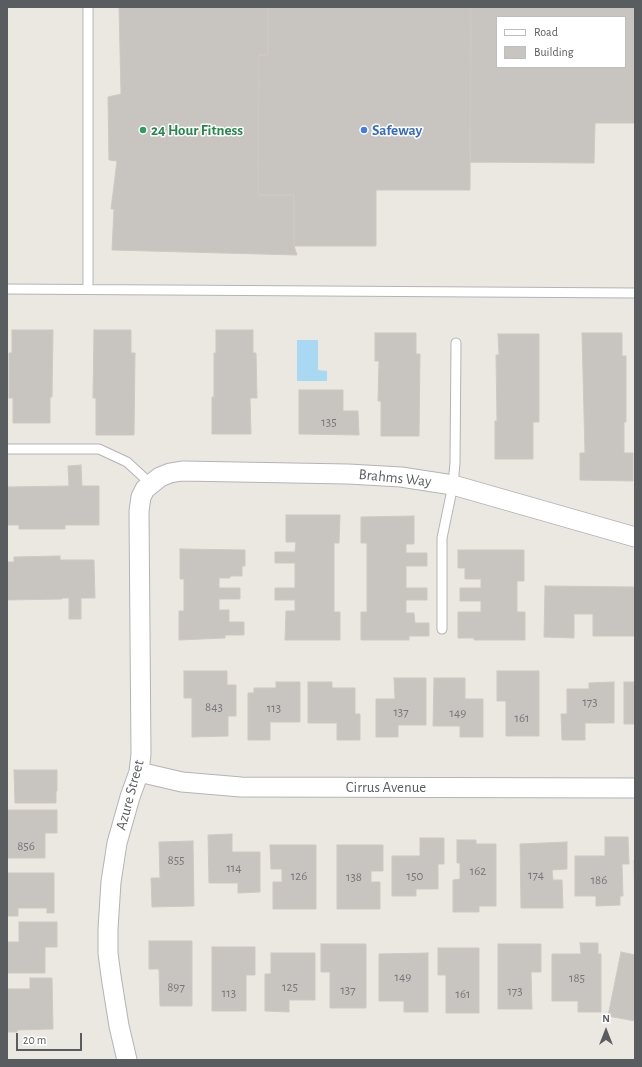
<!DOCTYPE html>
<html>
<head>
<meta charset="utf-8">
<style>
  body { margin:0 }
  #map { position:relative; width:642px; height:1067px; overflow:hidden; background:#eae8e1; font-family:"Alegreya Sans",sans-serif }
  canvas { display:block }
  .frame { position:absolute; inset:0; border:8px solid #5a5d60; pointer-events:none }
  .legend { position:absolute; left:496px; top:16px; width:130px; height:52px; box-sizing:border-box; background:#fff; border:1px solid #bdbebf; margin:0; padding:5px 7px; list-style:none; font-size:12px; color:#5a5d60 }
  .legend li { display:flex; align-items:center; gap:8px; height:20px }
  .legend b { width:20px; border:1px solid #bdbebf }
  .north { position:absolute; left:586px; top:1011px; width:40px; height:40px; -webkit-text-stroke:3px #fff; paint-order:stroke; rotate:0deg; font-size:11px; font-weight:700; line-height:16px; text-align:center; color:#5a5d60 }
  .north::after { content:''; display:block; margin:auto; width:14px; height:18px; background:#5a5d60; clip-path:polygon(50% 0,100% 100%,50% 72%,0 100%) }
  .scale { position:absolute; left:16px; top:1033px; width:66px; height:18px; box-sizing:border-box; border:2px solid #5a5d60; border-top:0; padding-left:5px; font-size:12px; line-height:14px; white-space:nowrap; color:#5a5d60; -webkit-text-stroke:3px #fff; paint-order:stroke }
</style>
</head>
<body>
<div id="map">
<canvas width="642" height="1067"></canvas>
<div class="frame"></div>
<ul class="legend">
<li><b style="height:5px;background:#fff"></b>Road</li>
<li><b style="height:11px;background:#c8c5c0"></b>Building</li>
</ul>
<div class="north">N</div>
<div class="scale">20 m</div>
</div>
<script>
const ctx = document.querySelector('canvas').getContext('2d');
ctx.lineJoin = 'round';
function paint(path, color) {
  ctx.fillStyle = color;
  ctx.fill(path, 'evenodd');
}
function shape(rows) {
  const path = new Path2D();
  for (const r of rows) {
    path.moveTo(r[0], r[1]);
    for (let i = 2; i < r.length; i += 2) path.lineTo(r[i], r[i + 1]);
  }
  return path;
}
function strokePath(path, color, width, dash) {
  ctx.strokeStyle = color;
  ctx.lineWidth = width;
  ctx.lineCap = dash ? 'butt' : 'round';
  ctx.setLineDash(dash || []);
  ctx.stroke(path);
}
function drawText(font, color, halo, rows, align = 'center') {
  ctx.font = font + ' "Alegreya Sans",sans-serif';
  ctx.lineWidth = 3;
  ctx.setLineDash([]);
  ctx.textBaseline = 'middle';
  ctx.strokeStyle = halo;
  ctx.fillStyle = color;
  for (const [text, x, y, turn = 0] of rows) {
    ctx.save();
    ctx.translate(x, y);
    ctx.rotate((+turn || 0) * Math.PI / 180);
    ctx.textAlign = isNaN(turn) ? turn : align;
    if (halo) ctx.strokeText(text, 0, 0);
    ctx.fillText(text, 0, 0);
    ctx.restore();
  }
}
paint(shape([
  [297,340,318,340,318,370,327,371,327,381,297,381]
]), '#a9d8f3');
const building = shape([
  [119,7,268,7,268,55,259,55,258,195,294,195,294,246,297,255,112,250,114,209,111,209,117,161,109,160,108,97,121,94,119,7],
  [268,7,471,7,470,190,376,190,376,246,294,246,294,195,258,195,259,55,268,55,268,7],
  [471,7,635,7,635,123,595,123,594,163,470,162,471,7],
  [497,17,625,17,625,67,497,67,497,17],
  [12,330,53,330,52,397,50,397,50,423,13,423,13,398,9,398,9,353,12,353,12,330],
  [94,330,131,330,131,353,135,353,134,435,96,435,96,398,93,398,94,330],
  [216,330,253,330,253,353,256,353,257,398,250,398,251,434,212,434,212,397,214,397,214,353,216,353,216,330],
  [375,333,416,333,416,354,420,354,419,436,381,436,381,401,378,401,379,361,375,361,375,333],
  [582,333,622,333,622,356,626,356,626,422,624,422,624,453,633,453,633,481,580,480,580,453,585,453,582,333],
  [498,334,539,334,539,422,533,422,533,459,495,459,495,421,497,421,496,355,499,355,498,334],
  [299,390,343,390,343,411,358,411,359,435,299,434,299,390],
  [81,465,82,486,99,486,99,525,65,525,65,529,19,529,19,525,7,525,7,487,69,486,68,466,81,465],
  [286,515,340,515,339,543,334,543,334,612,340,612,340,640,285,640,286,611,295,611,295,600,275,600,275,588,295,588,295,563,275,563,275,552,295,552,296,542,286,542,286,515],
  [414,516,414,544,406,544,406,553,427,553,427,566,406,566,406,588,427,588,427,600,406,600,406,613,414,613,415,623,429,623,429,636,409,636,409,640,361,640,361,612,367,612,367,543,361,543,361,517,414,516],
  [180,549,245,550,245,566,242,566,242,576,230,576,230,578,219,578,219,588,240,588,240,599,219,599,219,610,229,610,229,622,244,622,244,635,225,635,225,638,179,640,179,611,184,611,184,579,180,579,180,549],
  [458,550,524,550,524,581,517,581,517,612,525,612,525,640,474,640,474,638,458,638,458,612,481,612,481,601,460,601,460,588,481,588,481,579,465,579,465,568,458,568,458,550],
  [60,556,60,560,94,560,95,598,81,598,81,619,69,619,69,598,62,598,62,599,7,600,7,562,14,562,14,557,60,556],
  [545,586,635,587,635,636,593,636,593,614,574,614,574,638,544,637,545,586],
  [184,671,227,671,227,685,236,685,236,716,228,716,228,736,192,737,192,698,184,698,184,671],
  [497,671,539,671,539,736,506,736,506,701,497,701,497,671],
  [394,678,426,678,426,725,398,725,398,737,376,737,376,699,395,699,394,678],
  [434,678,465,678,465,699,483,699,483,737,460,737,460,726,433,726,434,678],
  [276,682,300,682,300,722,270,722,270,740,248,740,248,693,254,693,254,688,276,688,276,682],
  [308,682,332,682,332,688,355,688,355,714,360,714,360,740,337,740,337,723,308,723,308,682],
  [614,682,614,723,585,723,585,740,562,740,561,714,567,714,567,689,589,689,589,683,614,682],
  [624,682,635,682,635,724,624,724,624,682],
  [14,770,57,770,57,791,56,791,56,803,15,803,14,770],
  [7,810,57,810,57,833,45,833,45,858,7,858,7,810],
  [232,834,232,852,260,852,260,892,238,893,238,883,209,883,208,835,232,834],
  [605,837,628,837,629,864,622,864,623,896,620,896,620,905,596,906,596,896,575,896,575,856,605,856,605,837],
  [420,838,444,838,444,864,438,864,438,889,416,889,416,896,392,896,392,856,420,856,420,838],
  [457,840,476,840,476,844,496,844,496,906,479,906,479,912,453,912,453,880,460,879,460,863,457,863,457,840],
  [193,841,194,906,152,907,151,878,160,878,159,842,193,841],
  [567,842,567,869,552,870,553,880,562,880,563,908,521,908,520,844,567,842],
  [270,845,316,845,316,909,273,909,273,882,282,882,282,869,271,869,270,845],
  [337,845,383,845,383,871,371,871,371,882,380,882,380,909,337,909,337,845],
  [634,861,635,861,635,904,634,861],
  [7,873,54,873,54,913,47,913,47,908,18,908,18,916,7,916,7,873],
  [19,922,57,922,57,947,45,947,45,973,7,973,7,942,19,942,19,922],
  [149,941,192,941,192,1006,160,1006,159,969,149,969,149,941],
  [580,943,598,943,598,954,601,954,601,1012,578,1012,578,1001,552,1001,552,954,581,954,580,943],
  [321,944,366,944,366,1008,330,1008,330,972,321,972,321,944],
  [498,944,541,944,541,972,531,972,532,1009,498,1009,498,944],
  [212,947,255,947,255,975,246,975,246,1011,212,1011,212,947],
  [438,948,479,948,479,1013,446,1013,446,975,438,975,438,948],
  [621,952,635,955,635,1021,608,1016,621,952],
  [271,953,315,953,315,1000,289,1000,289,1012,265,1011,265,974,271,974,271,953],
  [428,953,428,1012,404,1012,404,1001,379,1001,379,954,428,953],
  [30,978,52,978,53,1029,17,1030,17,1032,7,1032,7,989,30,989,30,978]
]);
paint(building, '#c8c5c0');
strokePath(building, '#cec9c0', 1);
const service = shape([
  [88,7,88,289],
  [7,289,635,293],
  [7,449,99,449,127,462,151,484],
  [442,629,442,538,453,485,455,463,456,343]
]);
const minor = shape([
  [139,772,182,782,241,787,635,788],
  [127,1060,119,1026,111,976,108,953,108,929,111,882,117,843,130,797,139,772,141,754,139,511,141,497,145,489,160,477,170,473,182,471,348,474,401,477,453,485,635,537]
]);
strokePath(service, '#b2b4b7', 11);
strokePath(minor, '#b2b4b7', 21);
strokePath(service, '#fff', 9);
strokePath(minor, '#fff', 19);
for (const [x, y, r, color] of [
  [143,130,4,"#2e9e5b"],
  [364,130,4,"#3f7fe0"]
]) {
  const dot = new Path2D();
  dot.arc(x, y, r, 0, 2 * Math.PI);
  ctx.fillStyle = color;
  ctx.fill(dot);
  strokePath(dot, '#fff', 1.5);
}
drawText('13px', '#767778', null, [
  ["135",329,422],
  ["173",590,702],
  ["843",214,707],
  ["113",274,708],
  ["137",401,712],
  ["149",458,713],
  ["161",522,718],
  ["856",26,846],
  ["855",176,860],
  ["114",234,868],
  ["162",478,871],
  ["174",536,875],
  ["126",299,876],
  ["150",415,876],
  ["138",354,877],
  ["186",599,880],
  ["149",403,977],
  ["185",577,978],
  ["897",176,987],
  ["125",290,987],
  ["137",348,990],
  ["173",515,991],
  ["113",229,993],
  ["161",463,994]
]);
drawText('bold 15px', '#27864d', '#fff', [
  ["24 Hour Fitness",151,130]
], 'left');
drawText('bold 15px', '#366cbe', '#fff', [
  ["Safeway",372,130]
], 'left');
drawText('15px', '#5a5d60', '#fff', [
  ["Brahms Way",395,478,6],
  ["Cirrus Avenue",386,787],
  ["Azure Street",130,795,-75]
]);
</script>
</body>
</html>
